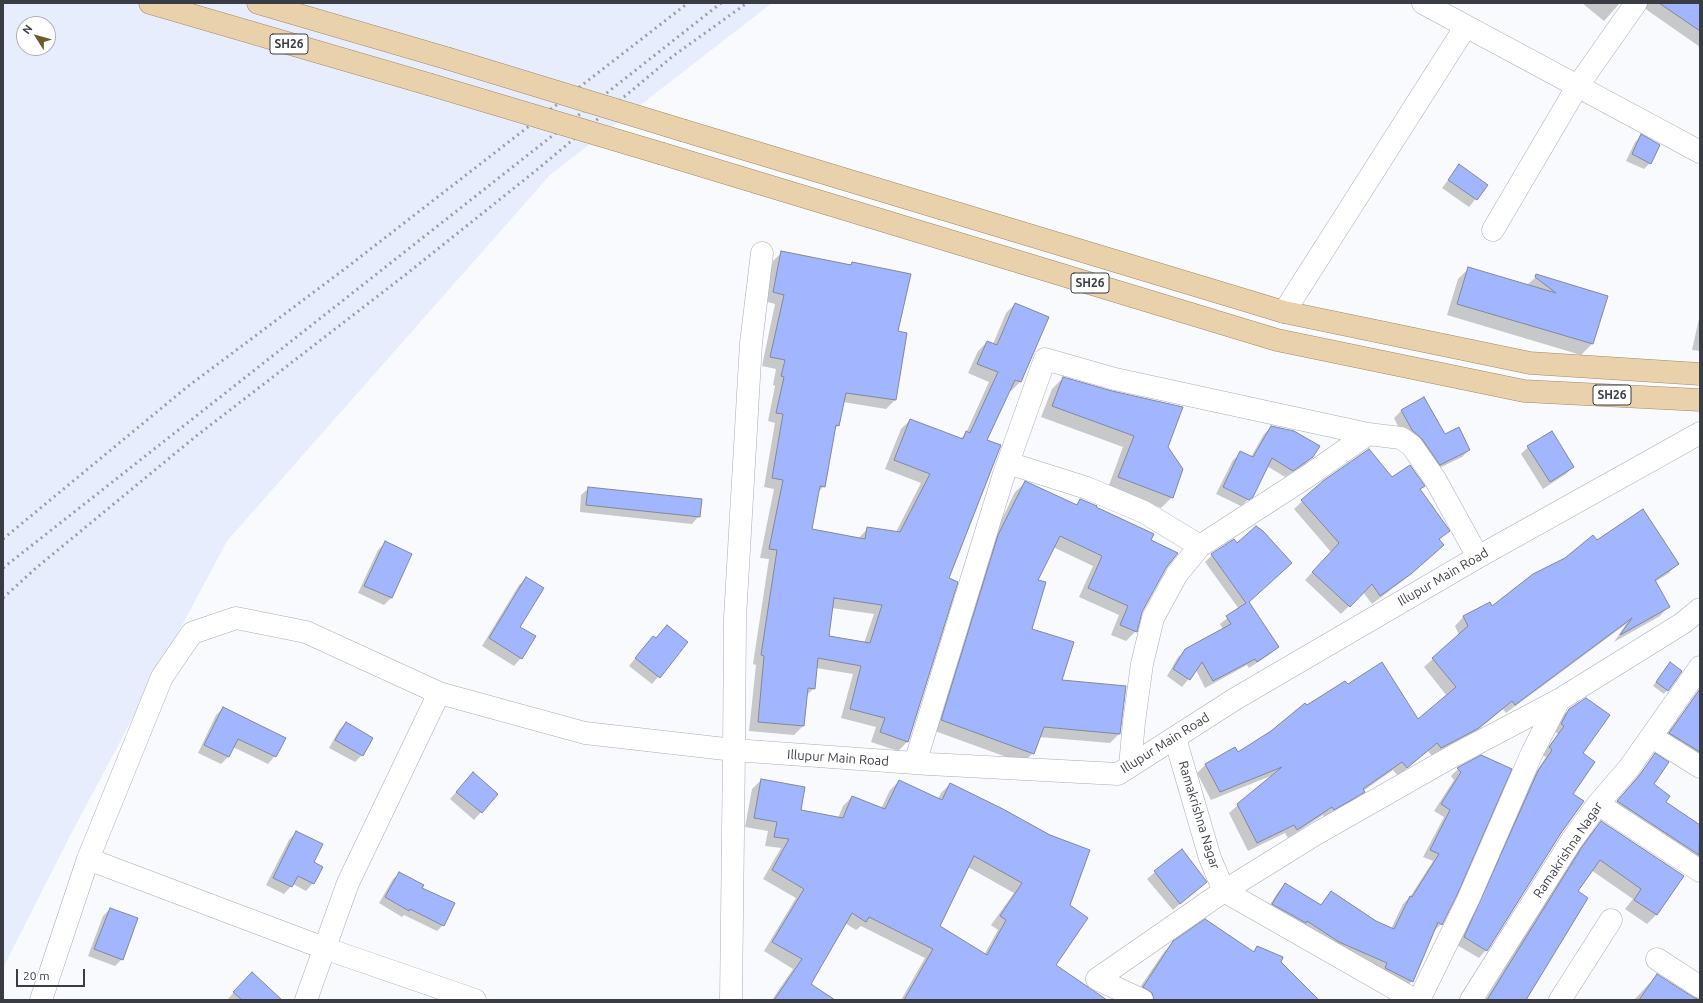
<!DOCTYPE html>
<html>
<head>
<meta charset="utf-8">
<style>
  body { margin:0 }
  #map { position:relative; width:1703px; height:1003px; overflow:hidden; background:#f8fafd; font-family:Ubuntu,sans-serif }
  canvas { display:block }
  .frame { position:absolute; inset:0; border:4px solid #393c43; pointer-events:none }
  .north { position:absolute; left:16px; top:16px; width:40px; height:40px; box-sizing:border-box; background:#fff; border:1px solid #b0b1b4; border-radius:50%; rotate:307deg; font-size:11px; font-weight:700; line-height:16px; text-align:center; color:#393c43 }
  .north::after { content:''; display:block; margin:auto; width:14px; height:18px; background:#73582a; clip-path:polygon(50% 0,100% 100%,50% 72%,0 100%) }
  .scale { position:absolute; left:16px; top:969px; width:69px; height:18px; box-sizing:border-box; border:2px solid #393c43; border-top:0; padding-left:5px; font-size:12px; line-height:14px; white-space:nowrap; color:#393c43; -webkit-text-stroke:3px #fff; paint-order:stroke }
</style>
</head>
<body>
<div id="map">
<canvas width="1703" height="1003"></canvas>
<div class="frame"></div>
<div class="north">N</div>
<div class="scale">20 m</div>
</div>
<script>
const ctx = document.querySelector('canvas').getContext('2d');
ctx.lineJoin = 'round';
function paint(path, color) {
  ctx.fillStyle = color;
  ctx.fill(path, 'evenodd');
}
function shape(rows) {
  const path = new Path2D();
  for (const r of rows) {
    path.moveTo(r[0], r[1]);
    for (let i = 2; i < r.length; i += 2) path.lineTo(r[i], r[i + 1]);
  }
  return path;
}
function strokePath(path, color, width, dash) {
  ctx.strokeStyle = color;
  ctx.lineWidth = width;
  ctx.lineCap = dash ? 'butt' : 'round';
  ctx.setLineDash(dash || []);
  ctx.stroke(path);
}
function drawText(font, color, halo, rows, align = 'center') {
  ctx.font = font + ' Ubuntu,sans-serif';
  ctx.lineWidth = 3.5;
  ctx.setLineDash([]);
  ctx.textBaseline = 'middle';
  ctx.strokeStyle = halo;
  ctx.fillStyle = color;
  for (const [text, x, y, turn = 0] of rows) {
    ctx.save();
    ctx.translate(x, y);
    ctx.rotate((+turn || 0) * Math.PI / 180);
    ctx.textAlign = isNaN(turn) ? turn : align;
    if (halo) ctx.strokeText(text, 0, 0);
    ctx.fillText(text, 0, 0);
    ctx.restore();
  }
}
paint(shape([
  [3,3,772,3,550,175,227,541,71,834,3,968],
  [24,24,48,24,48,48,24,48]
]), '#e8edfd');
paint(shape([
  [1582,3,1620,3,1604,21],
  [1637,3,1700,3,1700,47],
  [1641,136,1650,163,1644,169,1626,161,1635,142],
  [1459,166,1487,185,1469,207,1442,188],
  [782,252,849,265,852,263,897,332,896,399,886,409,843,402,838,425,834,429,824,486,817,493,811,529,858,539,868,528,896,532,921,483,885,469,901,429,910,420,960,439,966,433,989,382,968,373,978,351,987,342,993,344,1006,313,1015,304,1020,382,1011,391,1009,390,986,440,948,578,957,582,907,742,898,751,871,742,876,727,841,718,853,674,816,668,814,688,806,696,803,726,794,735,749,731,756,665,753,664,769,559,760,558,774,489,764,487,775,423,768,421,775,386,773,385,776,369,762,366,775,304,764,301,773,261],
  [832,608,874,614,864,643,828,637],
  [1469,268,1527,285,1537,276,1607,296,1592,344,1581,355,1447,315,1458,279],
  [1700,314,1700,351,1692,350],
  [1063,378,1167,447,1172,497,1161,508,1108,488,1123,447,1041,417,1052,389],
  [1424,398,1444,435,1469,450,1462,457,1433,471,1404,438,1394,418,1401,411],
  [1272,427,1313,456,1305,464,1285,477,1267,466,1252,496,1241,506,1216,494,1233,460,1241,453,1251,457,1264,434],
  [1528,447,1573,467,1566,474,1543,489,1521,454],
  [1392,478,1424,486,1420,490,1448,531,1438,540,1434,553,1401,582,1372,604,1363,592,1341,614,1305,580,1331,552,1294,509,1324,481],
  [1025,483,1075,506,1080,500,1150,541,1165,567,1141,612,1136,631,1126,641,1111,635,1119,615,1079,597,1093,566,1053,547,1036,580,1030,629,1060,681,1119,734,1110,743,1039,737,1033,753,1023,763,932,730,989,546,1015,492],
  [589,488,699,516,692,524,580,512,581,495],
  [1597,541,1677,564,1669,573,1655,582,1668,607,1660,616,1614,642,1626,624,1506,713,1503,709,1469,737,1432,756,1428,751,1398,776,1393,770,1363,791,1355,800,1325,818,1323,815,1288,838,1285,833,1248,851,1229,813,1273,775,1211,800,1197,773,1206,764,1238,754,1306,706,1347,686,1418,720,1447,696,1424,667,1459,635,1455,626,1463,617,1489,604,1491,607],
  [385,543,391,598,384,605,358,593,378,550],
  [1212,555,1248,602,1277,647,1270,654,1249,668,1247,665,1205,688,1196,670,1182,687,1167,676,1178,657,1186,650,1223,629,1220,624,1239,609,1205,562],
  [527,578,519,627,521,658,514,666,482,646,519,585],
  [667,626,687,642,652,684,629,666,646,644,653,637,655,639],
  [1667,667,1681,671,1664,694,1653,686],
  [1700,689,1700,767,1661,742],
  [223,708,275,756,268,764,233,747,228,757,221,764,198,753,216,715],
  [1569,710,1582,753,1561,833,1486,950,1479,958,1457,945,1531,779,1546,757,1542,755,1558,734,1554,731,1561,717],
  [346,723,362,755,355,762,329,748,339,730],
  [1655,755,1652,784,1664,802,1700,826,1700,872,1609,811],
  [1481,756,1441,924,1434,931,1412,981,1405,988,1266,911,1278,892,1285,884,1320,906,1331,892,1376,922,1391,929,1403,904,1410,897,1433,861,1423,857,1444,817,1434,811,1454,780,1451,776,1458,769],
  [761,780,799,811,838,818,843,806,852,797,881,809,890,790,899,781,938,799,941,793,950,784,1068,906,1055,965,1105,1000,901,1000,925,958,861,926,856,930,845,923,810,984,833,1000,772,1000,793,969,764,951,796,898,763,879,781,848,765,846,768,831,745,827,752,789],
  [968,867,1014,893,991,925,998,930,984,955,938,926],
  [466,781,497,794,474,820,450,799],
  [1601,822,1683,876,1656,915,1647,924,1625,909,1633,899,1591,870,1576,892,1525,1000,1485,1000,1573,857,1592,832],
  [296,832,312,863,313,883,306,891,293,884,284,894,266,885,289,840],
  [1181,850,1205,882,1173,910,1147,879],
  [400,873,421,889,443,925,437,931,404,915,402,917,379,903,393,879],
  [110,909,122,959,115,966,88,956,103,916],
  [1174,942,1253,952,1257,947,1280,962,1318,1000,1140,1000,1134,996,1164,952],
  [1657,975,1693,998,1698,1000,1634,1000],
  [245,980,267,1000,227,1000]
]), '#0003');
const building = shape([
  [1659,3,1700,3,1700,31,1659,3],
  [1641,134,1660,145,1651,164,1632,154,1641,134],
  [1459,164,1488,185,1477,200,1448,180,1459,164],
  [781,251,851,265,852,262,911,274,898,331,907,333,896,400,846,393,839,426,836,425,825,487,820,486,812,529,865,539,867,527,900,532,930,474,894,460,910,419,963,439,966,431,970,433,998,372,977,364,987,341,997,345,1015,303,1049,317,1021,382,1015,380,987,440,1001,445,949,578,958,582,908,742,880,732,885,718,850,709,861,666,818,658,815,689,808,688,804,726,758,722,764,656,761,655,777,550,769,549,783,480,772,478,783,414,776,413,784,377,781,376,785,360,770,357,784,295,773,292,781,251],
  [834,598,882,605,870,643,829,636,834,598],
  [1468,267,1556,293,1535,277,1536,274,1608,296,1593,344,1457,304,1468,267],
  [1063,377,1112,391,1183,407,1168,447,1183,469,1173,498,1118,477,1134,436,1052,406,1063,377],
  [1424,397,1445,434,1459,427,1470,450,1440,465,1422,439,1412,430,1401,410,1424,397],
  [1271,426,1294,431,1320,446,1313,457,1293,471,1272,458,1253,497,1249,500,1223,487,1240,451,1253,457,1271,426],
  [1552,431,1574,467,1550,482,1527,446,1552,431],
  [1369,449,1392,477,1410,465,1425,486,1420,489,1450,531,1439,539,1444,545,1411,574,1380,596,1372,584,1350,607,1312,572,1339,543,1301,500,1323,481,1369,449],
  [1025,481,1077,505,1080,499,1097,506,1096,507,1154,534,1151,540,1178,553,1166,568,1142,612,1137,632,1120,625,1128,606,1088,588,1102,556,1060,536,1038,580,1046,582,1032,629,1074,642,1062,680,1126,686,1120,734,1044,727,1034,754,941,720,998,535,1025,481],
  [588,487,702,499,700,517,586,505,588,487],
  [1643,509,1679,564,1655,580,1670,607,1620,635,1632,618,1515,705,1512,701,1479,728,1441,748,1437,743,1407,768,1402,762,1363,789,1365,792,1334,810,1332,807,1297,830,1294,825,1257,843,1237,804,1282,767,1220,792,1205,764,1235,747,1238,752,1271,731,1305,703,1307,705,1345,681,1348,684,1382,662,1418,719,1456,687,1432,658,1468,626,1463,616,1490,602,1492,606,1533,574,1565,558,1593,535,1597,540,1643,509],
  [1256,526,1263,531,1292,563,1249,602,1279,647,1257,662,1255,659,1213,681,1202,662,1190,680,1173,669,1185,649,1231,624,1226,616,1246,603,1211,554,1234,539,1237,543,1256,526],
  [385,541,412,554,392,598,364,586,385,541],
  [526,577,544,588,520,627,536,636,522,659,489,638,526,577],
  [667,625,688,642,660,678,635,658,653,636,656,638,667,625],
  [1670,662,1682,671,1668,691,1656,682,1670,662],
  [1700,689,1700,752,1669,733,1700,689],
  [1586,698,1610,715,1583,753,1595,762,1573,794,1584,801,1561,833,1487,951,1464,937,1538,771,1552,750,1549,747,1564,726,1561,724,1569,709,1586,698],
  [223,707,286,738,276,757,238,739,229,757,204,745,223,707],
  [346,722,373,738,363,756,335,740,346,722],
  [1655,753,1669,762,1654,784,1670,796,1666,802,1700,825,1699,855,1617,801,1639,776,1655,753],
  [1481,755,1512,769,1457,895,1442,925,1438,922,1413,982,1385,968,1387,963,1339,942,1307,921,1306,923,1272,904,1285,883,1321,905,1331,891,1376,921,1394,929,1410,896,1412,897,1439,854,1430,850,1450,810,1441,804,1461,772,1457,768,1481,755],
  [473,772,498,794,482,813,456,792,473,772],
  [761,779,805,787,801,810,843,818,852,796,885,809,899,780,942,800,950,783,1003,809,1050,835,1090,850,1070,905,1088,918,1056,965,1107,1000,904,1000,933,949,869,917,866,922,852,913,811,984,835,1000,774,1000,802,959,772,942,804,889,772,870,789,839,774,837,777,822,754,818,761,779],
  [974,856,1022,883,1000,916,1006,920,987,955,940,926,974,856],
  [1601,821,1684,876,1657,915,1634,900,1641,889,1600,860,1578,891,1588,898,1526,1000,1487,1000,1582,847,1601,821],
  [296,831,323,844,314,862,323,867,314,884,298,876,292,887,273,878,296,831],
  [1182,849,1207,882,1180,904,1154,871,1182,849],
  [399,872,424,885,422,888,455,903,444,926,410,909,409,911,385,897,399,872],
  [110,908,138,918,123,960,94,949,110,908],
  [1205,919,1254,952,1257,946,1283,957,1281,962,1319,1000,1154,1000,1152,993,1143,987,1173,941,1205,919],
  [252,972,282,1000,242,1000,233,992,252,972],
  [1657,974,1693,997,1700,1000,1639,1000,1657,974]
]);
paint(building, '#a2b6ff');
strokePath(building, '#828798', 1);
const minor = shape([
  [1423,3,1700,152],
  [1493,230,1577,87,1636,3],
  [1284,312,1466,26],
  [1008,463,1087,488,1144,512,1200,546],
  [1652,737,1700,767],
  [1175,738,1210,858,1224,891,1415,1000],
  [915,763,1004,474,1045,359,1115,379,1368,434],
  [1130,766,1134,722,1142,664,1153,618,1177,574,1200,546,1308,476,1368,434,1401,438,1412,446,1435,479,1478,557],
  [1598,804,1700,871],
  [88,859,324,948,475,1000],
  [1657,959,1700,987],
  [41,1000,88,859,162,677,192,633,236,618,306,632,439,693],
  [306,1000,348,883,439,693,585,733,734,750,735,618,751,343,762,253],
  [731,1000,734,750,929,764,1118,774,1235,699,1478,557,1700,433],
  [1142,1000,1097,979,1224,891,1316,834,1453,756,1559,700,1683,623,1700,609],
  [1419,1000,1468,900,1532,753,1559,700],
  [1471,1000,1572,840,1598,804,1629,768,1700,667],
  [1560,1000,1611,920]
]);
const major = shape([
  [150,3,428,84],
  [258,3,446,58],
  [685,131,1284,312,1530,363,1700,374],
  [663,154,1277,340,1524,391,1700,400]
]);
strokePath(minor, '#a7acbe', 23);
strokePath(major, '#a28963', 23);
strokePath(minor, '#fff', 22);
strokePath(major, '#e9d1ac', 22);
strokePath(shape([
  [3,539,187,387,346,268,688,3],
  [3,568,721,3],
  [3,598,36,568,195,437,409,272,539,168,673,56,747,3]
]), '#9b9ea3', 3, [2, 4]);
const majorBridge = shape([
  [446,58,685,131],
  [428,84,663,154]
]);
strokePath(majorBridge, '#a28963', 23, []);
strokePath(majorBridge, '#e9d1ac', 22);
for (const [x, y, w] of [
  [289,44,38],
  [1090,283,38],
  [1612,395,38]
]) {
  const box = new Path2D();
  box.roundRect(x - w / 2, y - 10, w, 20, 3);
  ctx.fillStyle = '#fff';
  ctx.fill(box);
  strokePath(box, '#393c43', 1);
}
drawText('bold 12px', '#393c43', null, [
  ["SH26",289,44],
  ["SH26",1090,283],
  ["SH26",1612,395]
]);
drawText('13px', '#393c43', '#fff', [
  ["Illupur Main Road",1443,577,-30],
  ["Illupur Main Road",1165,743,-32],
  ["Illupur Main Road",838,758,4],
  ["Ramakrishna Nagar",1199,815,73],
  ["Ramakrishna Nagar",1568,850,-56]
]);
</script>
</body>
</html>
